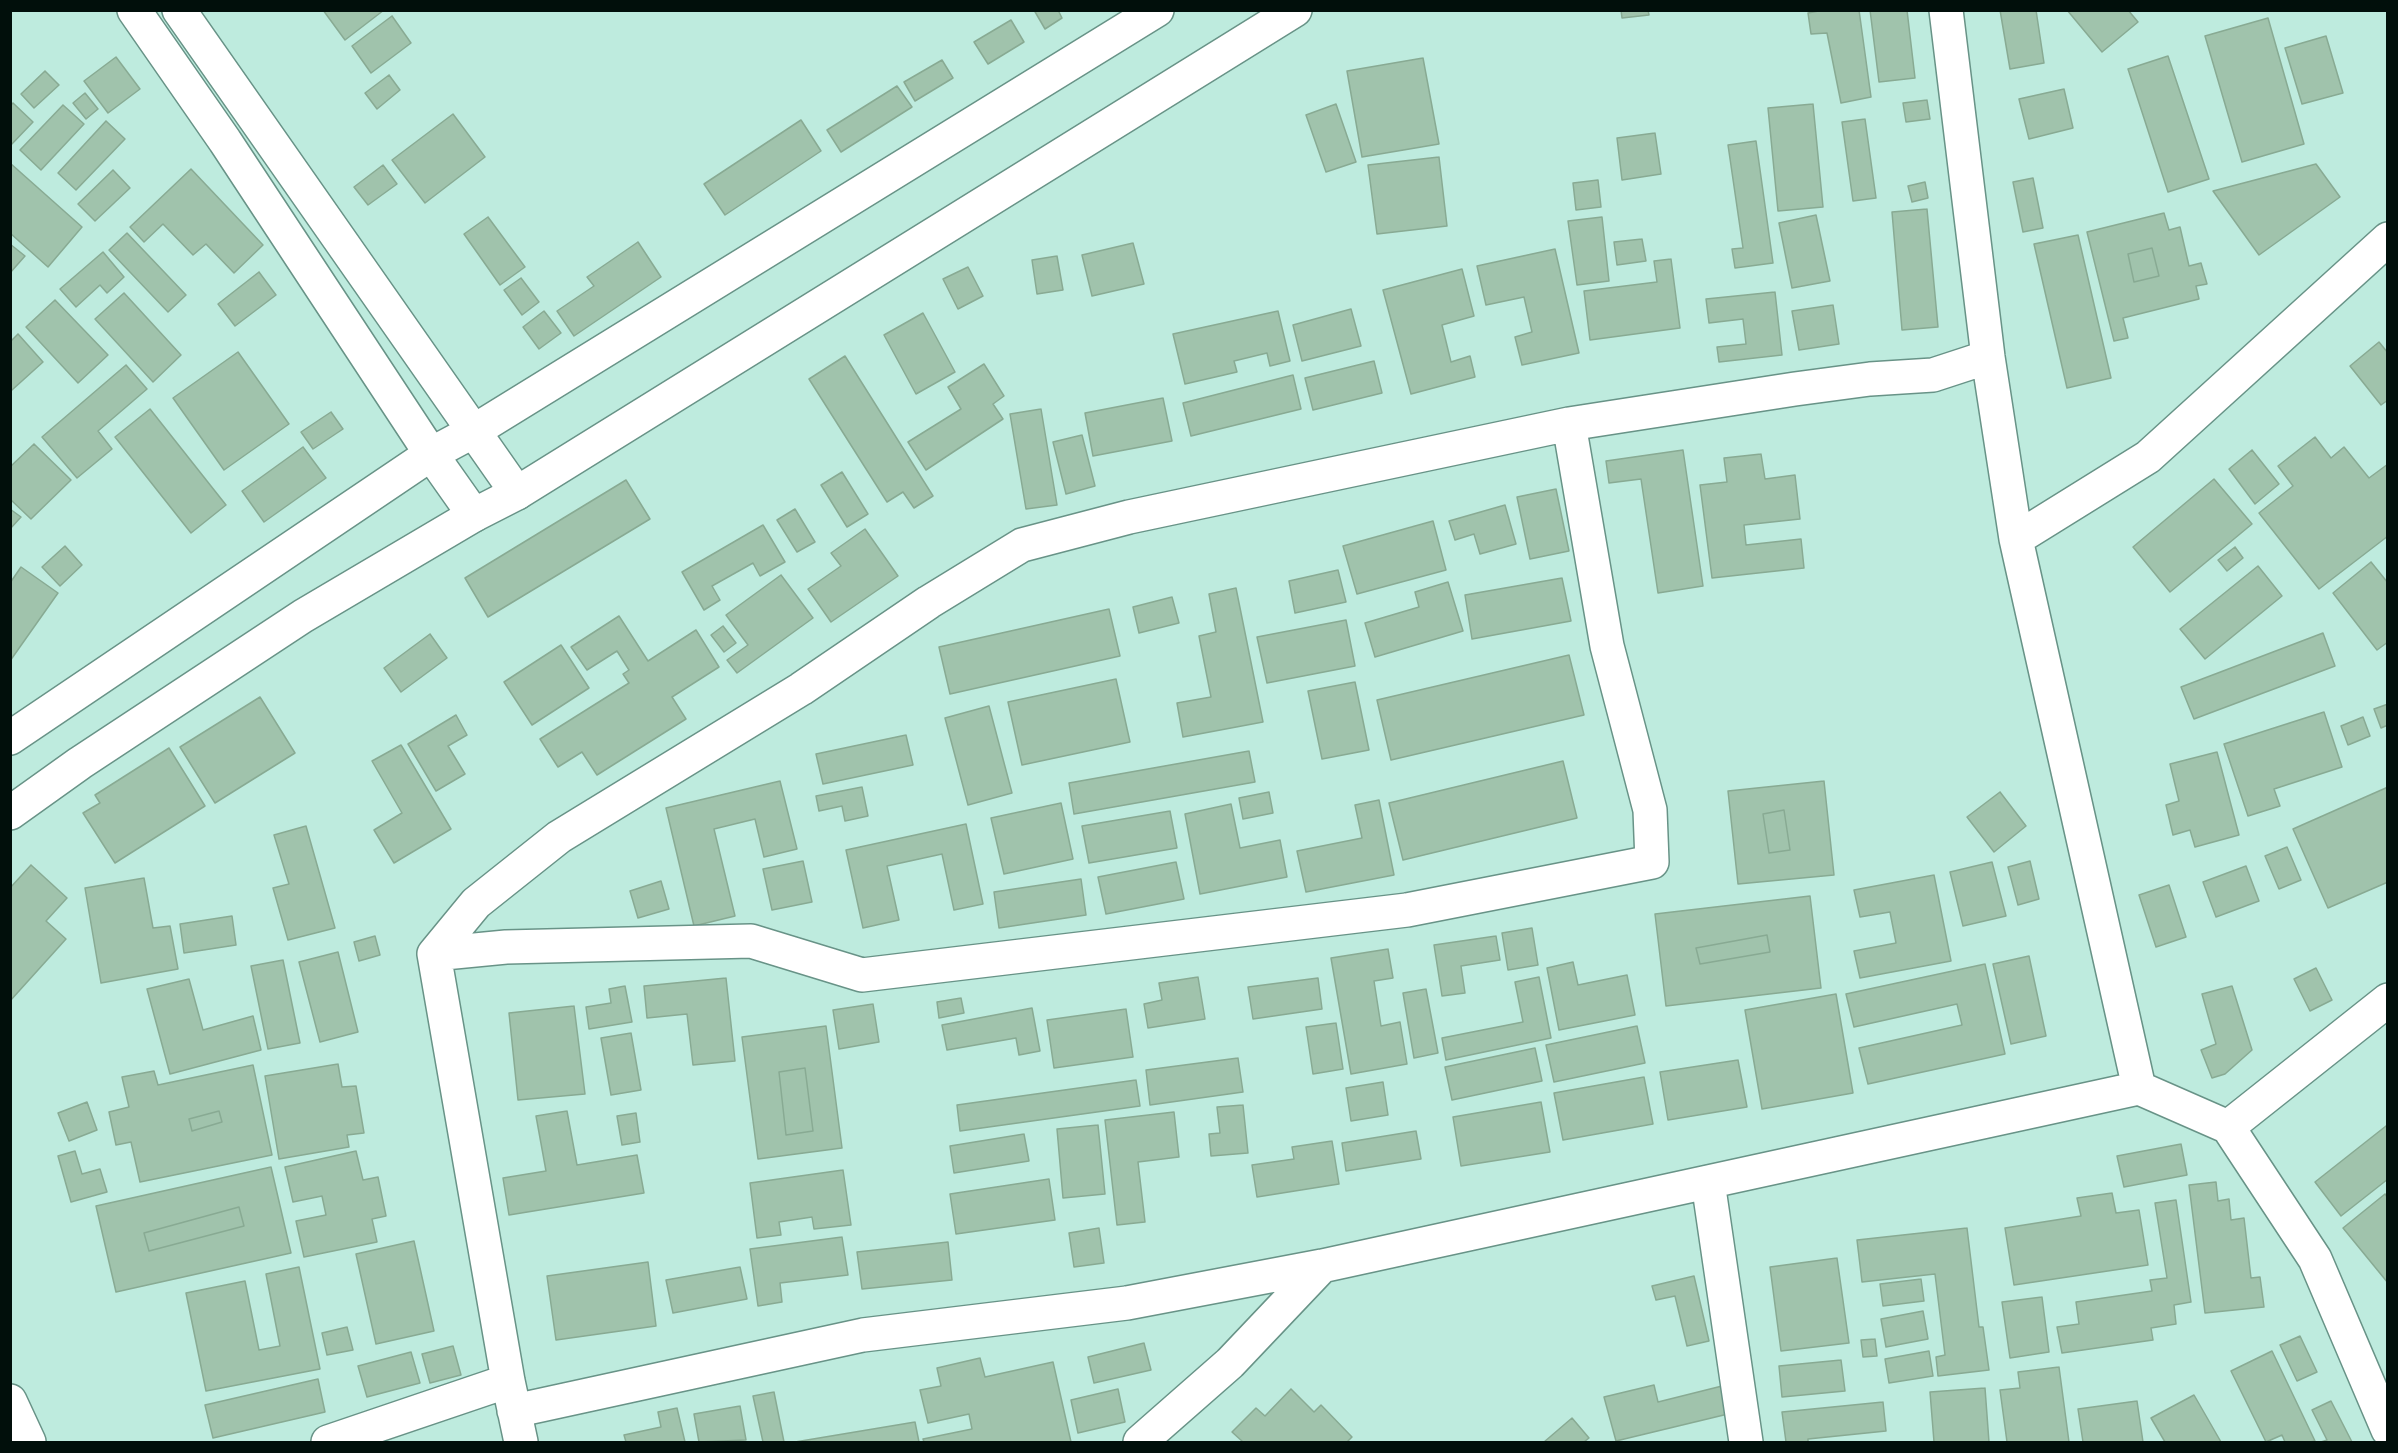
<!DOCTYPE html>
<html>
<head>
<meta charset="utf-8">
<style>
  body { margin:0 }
  #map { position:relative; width:2398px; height:1453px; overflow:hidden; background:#beebde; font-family:Mulish,sans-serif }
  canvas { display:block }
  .frame { position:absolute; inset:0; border:12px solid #010f0b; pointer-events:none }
</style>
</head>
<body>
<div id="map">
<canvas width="2398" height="1453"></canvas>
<div class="frame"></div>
</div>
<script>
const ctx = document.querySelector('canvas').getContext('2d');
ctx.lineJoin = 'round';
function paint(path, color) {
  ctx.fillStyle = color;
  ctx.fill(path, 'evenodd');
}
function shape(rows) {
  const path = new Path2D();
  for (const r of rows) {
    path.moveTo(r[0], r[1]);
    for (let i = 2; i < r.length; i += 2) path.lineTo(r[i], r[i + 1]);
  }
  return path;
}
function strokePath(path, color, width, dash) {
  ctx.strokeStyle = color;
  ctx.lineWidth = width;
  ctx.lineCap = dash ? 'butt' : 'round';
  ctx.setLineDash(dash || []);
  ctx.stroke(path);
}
const building = shape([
  [323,10,384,10,345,40,323,10],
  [1034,10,1058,10,1062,18,1045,29,1034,10],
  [1621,10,1648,10,1649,15,1622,18,1621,10],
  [1824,10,1859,10,1871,97,1841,103,1827,33,1811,34,1808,13,1824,10],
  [1870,10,1907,10,1915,78,1879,82,1870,10],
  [2000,10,2036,10,2044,63,2010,69,2000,10],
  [2067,10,2128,10,2138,22,2102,52,2067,10],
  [392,16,411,43,371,73,352,46,392,16],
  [2268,18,2304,144,2242,162,2205,36,2268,18],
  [1011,20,1024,42,988,64,974,42,1011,20],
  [2326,36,2343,93,2302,104,2285,48,2326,36],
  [2168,56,2209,179,2168,192,2128,69,2168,56],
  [116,57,140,89,108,113,84,81,116,57],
  [1423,58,1439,144,1362,157,1347,71,1423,58],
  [942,60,953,78,915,101,904,82,942,60],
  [45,71,59,85,34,108,21,94,45,71],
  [389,75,400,90,377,109,365,93,389,75],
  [897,86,912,107,841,152,827,130,897,86],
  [2064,89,2073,128,2029,139,2019,99,2064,89],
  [85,93,98,109,86,119,73,103,85,93],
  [1927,100,1930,119,1906,122,1903,103,1927,100],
  [13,103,33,122,10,146,10,106,13,103],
  [1336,104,1356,162,1326,172,1306,115,1336,104],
  [1813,104,1823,207,1778,211,1768,108,1813,104],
  [63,105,84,124,41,170,20,150,63,105],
  [453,114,485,157,425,203,392,160,453,114],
  [1865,119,1876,198,1853,201,1842,122,1865,119],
  [801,120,821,151,725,215,704,184,801,120],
  [106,121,125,139,76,190,58,173,106,121],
  [1655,133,1661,174,1622,180,1617,138,1655,133],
  [1756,141,1773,263,1735,268,1732,249,1743,248,1728,145,1756,141],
  [1439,157,1447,226,1377,234,1368,165,1439,157],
  [10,163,82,227,48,267,10,233,10,163],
  [2316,164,2340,197,2259,255,2213,191,2316,164],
  [383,165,397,184,368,205,354,187,383,165],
  [191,169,263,245,234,273,206,244,193,255,163,224,144,242,130,227,191,169],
  [113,170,130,188,95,221,78,204,113,170],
  [2033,178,2043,228,2023,232,2013,182,2033,178],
  [1598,180,1601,207,1576,210,1573,183,1598,180],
  [1925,182,1928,198,1912,202,1908,186,1925,182],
  [1927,209,1938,327,1902,330,1892,212,1927,209],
  [2164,213,2169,230,2180,227,2189,266,2201,263,2207,284,2196,286,2199,299,2123,318,2128,338,2114,341,2087,232,2164,213],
  [2152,248,2159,276,2134,282,2128,254,2152,248],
  [1816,215,1830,281,1792,288,1779,223,1816,215],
  [488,217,525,267,500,285,464,234,488,217],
  [1602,217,1609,281,1577,285,1568,221,1602,217],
  [127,233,186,295,168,312,109,250,127,233],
  [2078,235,2111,378,2067,388,2034,244,2078,235],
  [1642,239,1646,261,1617,265,1614,242,1642,239],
  [638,242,661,277,574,336,557,311,594,286,587,277,638,242],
  [1133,243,1144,284,1092,296,1082,255,1133,243],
  [10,244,25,256,10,273,10,244],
  [2152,248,2159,276,2134,282,2128,254,2152,248],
  [1555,249,1579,353,1522,365,1515,337,1532,332,1524,297,1486,305,1477,266,1555,249],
  [103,252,124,277,107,293,100,285,76,307,60,289,103,252],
  [1057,256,1063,290,1037,294,1032,260,1057,256],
  [1671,259,1680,328,1590,340,1584,291,1657,282,1654,261,1671,259],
  [968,267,983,296,958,309,943,279,968,267],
  [1462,269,1474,316,1442,325,1451,362,1470,356,1475,377,1411,394,1383,290,1462,269],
  [259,272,276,295,235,326,218,304,259,272],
  [521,278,539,302,522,315,504,290,521,278],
  [1775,292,1782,355,1719,362,1717,347,1746,344,1743,319,1709,323,1706,299,1775,292],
  [124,293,181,355,153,382,95,319,124,293],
  [55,300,108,355,78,383,26,327,55,300],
  [1833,305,1839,344,1799,350,1792,311,1833,305],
  [1351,309,1361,346,1302,361,1293,325,1351,309],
  [544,311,561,333,539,349,523,327,544,311],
  [1278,311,1290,361,1270,366,1267,353,1234,361,1237,372,1185,384,1173,334,1278,311],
  [923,313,955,372,916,394,884,335,923,313],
  [18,334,43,362,12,390,10,388,10,342,18,334],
  [2379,342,2388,353,2388,400,2381,405,2350,366,2379,342],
  [238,352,289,424,224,470,173,398,238,352],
  [845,356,933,496,914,508,903,492,887,502,809,379,845,356],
  [1374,361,1382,393,1313,410,1305,378,1374,361],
  [984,364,1004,396,993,404,1003,419,926,470,908,442,961,409,948,387,984,364],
  [126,365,147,389,98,431,112,449,77,478,42,437,126,365],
  [1293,375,1301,409,1191,436,1183,403,1293,375],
  [1163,398,1172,441,1093,456,1085,413,1163,398],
  [150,409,226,505,191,533,115,437,150,409],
  [1041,409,1057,505,1026,509,1010,414,1041,409],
  [331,412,343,429,313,449,301,432,331,412],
  [1082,435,1095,486,1066,494,1053,442,1082,435],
  [2315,437,2331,458,2344,447,2369,478,2388,464,2388,536,2319,589,2259,513,2293,486,2278,466,2315,437],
  [34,444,71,480,31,519,10,499,10,467,34,444],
  [303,447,326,478,264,522,242,491,303,447],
  [1683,450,1703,586,1658,593,1641,479,1609,483,1606,461,1683,450],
  [2252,450,2279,484,2255,504,2229,469,2252,450],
  [1761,454,1765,479,1795,475,1800,519,1744,525,1746,545,1801,539,1804,568,1712,578,1700,485,1727,482,1724,458,1761,454],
  [842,472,868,514,847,527,821,485,842,472],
  [2214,479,2252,524,2170,592,2133,547,2214,479],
  [626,480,650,519,488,617,465,578,626,480],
  [1556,489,1569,551,1530,559,1517,497,1556,489],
  [1505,505,1516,544,1480,554,1474,534,1455,540,1449,521,1505,505],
  [10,509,21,517,10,529,10,509],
  [795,509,815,542,797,552,777,520,795,509],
  [1433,521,1446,570,1357,594,1343,546,1433,521],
  [763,525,785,562,760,576,753,563,712,586,720,600,704,610,682,572,763,525],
  [865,529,898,576,831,622,808,589,841,566,831,553,865,529],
  [65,546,82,565,60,586,42,567,65,546],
  [2235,547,2243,558,2227,571,2218,560,2235,547],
  [2371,562,2388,583,2388,642,2377,650,2333,593,2371,562],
  [2258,566,2282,596,2205,659,2180,629,2258,566],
  [21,567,58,593,10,661,10,583,21,567],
  [1338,570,1346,602,1295,613,1289,581,1338,570],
  [781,575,813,618,737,673,727,660,748,645,726,615,781,575],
  [1562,578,1571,621,1472,639,1465,595,1562,578],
  [1448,582,1463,631,1375,657,1365,623,1419,607,1415,592,1448,582],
  [1236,588,1263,722,1183,737,1177,703,1211,697,1199,636,1216,632,1209,594,1236,588],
  [1172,597,1179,623,1139,633,1133,607,1172,597],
  [1109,609,1120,656,950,694,939,647,1109,609],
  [619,616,648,661,696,630,719,667,672,697,686,719,597,775,582,752,558,767,540,739,629,683,623,674,629,670,617,651,587,670,571,647,619,616],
  [1346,620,1355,666,1267,683,1257,637,1346,620],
  [723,626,736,643,724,652,711,635,723,626],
  [2323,633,2335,666,2194,719,2181,687,2323,633],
  [430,634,447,658,401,692,384,668,430,634],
  [561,645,589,688,532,725,504,682,561,645],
  [1569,655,1584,715,1391,760,1377,700,1569,655],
  [1116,679,1130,742,1022,765,1008,702,1116,679],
  [1355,682,1369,750,1322,759,1308,691,1355,682],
  [260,697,295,753,215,803,180,747,260,697],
  [2388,704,2388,725,2381,728,2374,709,2388,704],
  [989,706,1012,793,968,805,945,718,989,706],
  [2324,712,2342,767,2274,789,2280,806,2248,816,2224,744,2324,712],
  [456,715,467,735,448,746,465,774,436,791,408,744,456,715],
  [2363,717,2370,736,2348,745,2341,726,2363,717],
  [906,735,913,765,823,784,816,754,906,735],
  [401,745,451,829,394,863,374,830,402,813,372,761,401,745],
  [169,748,205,806,115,863,83,813,100,803,95,795,169,748],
  [1249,751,1255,782,1074,814,1069,783,1249,751],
  [2217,752,2239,835,2195,847,2190,830,2173,835,2166,805,2179,801,2170,764,2217,752],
  [1563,761,1577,818,1403,860,1389,803,1563,761],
  [780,781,797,849,764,857,755,819,714,829,735,916,694,926,666,808,780,781],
  [1824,781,1834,875,1738,884,1728,791,1824,781],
  [1784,810,1790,850,1769,853,1763,814,1784,810],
  [862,787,868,816,845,821,842,806,819,811,816,796,862,787],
  [2388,787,2388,882,2328,908,2293,829,2388,787],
  [1269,792,1273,813,1243,819,1239,798,1269,792],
  [2000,792,2026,826,1994,852,1967,817,2000,792],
  [1379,800,1394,875,1306,892,1297,851,1362,838,1355,805,1379,800],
  [1061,803,1073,859,1004,874,991,818,1061,803],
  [1231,804,1240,848,1280,840,1287,877,1200,894,1185,814,1231,804],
  [1784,810,1790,850,1769,853,1763,814,1784,810],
  [1170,811,1177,848,1089,863,1082,826,1170,811],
  [966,824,983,904,954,910,942,854,887,866,899,920,863,928,846,850,966,824],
  [306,826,335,928,288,940,273,888,289,884,274,835,306,826],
  [2287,847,2301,880,2279,889,2265,856,2287,847],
  [803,861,812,902,772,910,763,869,803,861],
  [2030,861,2039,899,2018,905,2008,867,2030,861],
  [1176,862,1184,899,1106,914,1098,877,1176,862],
  [1992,862,2006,916,1963,926,1950,872,1992,862],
  [31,865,67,898,46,921,66,939,10,1001,10,888,31,865],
  [2246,866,2259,901,2216,917,2203,882,2246,866],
  [1934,875,1951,961,1860,978,1854,951,1896,943,1890,912,1860,917,1854,890,1934,875],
  [144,878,153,928,170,926,178,969,101,983,85,888,144,878],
  [1081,879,1086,915,999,928,994,892,1081,879],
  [661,881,669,909,638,918,630,891,661,881],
  [2169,885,2186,937,2156,947,2139,895,2169,885],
  [1810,896,1821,988,1666,1006,1655,914,1810,896],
  [1767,935,1770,952,1700,964,1696,948,1767,935],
  [232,916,236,945,184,953,180,924,232,916],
  [1532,928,1538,965,1508,970,1502,933,1532,928],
  [1767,935,1770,952,1700,964,1696,948,1767,935],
  [375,936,380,955,359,961,354,942,375,936],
  [1496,936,1500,960,1461,966,1465,993,1442,996,1434,945,1496,936],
  [1388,949,1393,978,1374,981,1381,1026,1400,1022,1407,1064,1351,1074,1331,958,1388,949],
  [338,952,358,1032,320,1042,299,962,338,952],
  [2029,956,2046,1036,2011,1044,1993,964,2029,956],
  [283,960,300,1043,268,1049,251,966,283,960],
  [1573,962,1578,985,1627,975,1635,1015,1559,1030,1547,968,1573,962],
  [1985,964,2005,1054,1868,1084,1859,1048,1962,1025,1957,1004,1854,1027,1846,994,1985,964],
  [2316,968,2332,1000,2310,1011,2294,979,2316,968],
  [1198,977,1205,1019,1148,1028,1144,1004,1162,1000,1159,983,1198,977],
  [1539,977,1551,1038,1446,1060,1442,1038,1523,1022,1515,982,1539,977],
  [726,978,735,1061,693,1065,687,1014,647,1018,644,986,726,978],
  [1318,978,1322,1009,1253,1019,1248,987,1318,978],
  [189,979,203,1030,253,1016,261,1050,170,1074,147,989,189,979],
  [625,986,632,1022,589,1029,586,1007,611,1003,609,989,625,986],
  [2232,986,2252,1050,2225,1074,2212,1078,2201,1050,2216,1044,2202,994,2232,986],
  [1426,989,1438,1053,1414,1058,1403,993,1426,989],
  [1836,994,1853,1093,1762,1109,1745,1010,1836,994],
  [961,998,964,1013,939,1018,937,1002,961,998],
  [873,1004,879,1042,839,1049,833,1010,873,1004],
  [574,1006,585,1094,518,1100,509,1013,574,1006],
  [1032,1008,1040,1051,1019,1055,1016,1038,947,1050,942,1025,1032,1008],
  [1126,1009,1133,1057,1054,1068,1047,1020,1126,1009],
  [1336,1023,1343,1069,1313,1074,1306,1027,1336,1023],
  [826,1026,842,1148,758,1159,742,1037,826,1026],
  [805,1068,813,1131,786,1135,779,1072,805,1068],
  [1637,1026,1645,1063,1554,1082,1546,1045,1637,1026],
  [631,1033,641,1090,611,1095,601,1038,631,1033],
  [1535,1048,1542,1081,1452,1100,1445,1067,1535,1048],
  [1238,1058,1243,1092,1150,1105,1146,1070,1238,1058],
  [1738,1060,1747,1107,1668,1120,1660,1072,1738,1060],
  [338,1064,342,1087,356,1086,364,1133,347,1135,349,1147,279,1159,265,1076,338,1064],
  [253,1065,272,1155,140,1182,131,1142,116,1145,109,1112,129,1107,122,1077,154,1071,158,1085,253,1065],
  [219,1111,222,1122,192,1131,189,1119,219,1111],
  [805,1068,813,1131,786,1135,779,1072,805,1068],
  [1644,1077,1653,1124,1563,1140,1554,1093,1644,1077],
  [1136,1080,1140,1106,960,1131,957,1105,1136,1080],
  [1383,1082,1388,1115,1351,1121,1346,1088,1383,1082],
  [87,1102,97,1130,69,1141,58,1113,87,1102],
  [1541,1102,1550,1152,1461,1166,1453,1117,1541,1102],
  [1243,1105,1248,1153,1211,1156,1209,1134,1220,1133,1217,1107,1243,1105],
  [219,1111,222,1122,192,1131,189,1119,219,1111],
  [567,1111,577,1165,637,1155,644,1193,509,1215,503,1178,546,1171,536,1116,567,1111],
  [1174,1112,1179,1157,1138,1162,1145,1222,1117,1225,1105,1120,1174,1112],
  [636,1113,640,1142,622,1145,617,1116,636,1113],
  [1098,1125,1105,1194,1063,1198,1057,1129,1098,1125],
  [2386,1126,2388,1128,2388,1179,2341,1216,2315,1182,2386,1126],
  [1416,1131,1421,1159,1346,1171,1342,1143,1416,1131],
  [1024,1134,1029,1161,954,1173,950,1146,1024,1134],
  [1332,1141,1339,1184,1257,1197,1252,1165,1294,1159,1292,1147,1332,1141],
  [2181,1144,2187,1175,2124,1187,2117,1156,2181,1144],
  [75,1151,82,1174,100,1169,107,1192,71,1202,58,1156,75,1151],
  [356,1151,363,1180,378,1177,386,1216,372,1219,377,1242,304,1257,296,1221,326,1215,322,1196,293,1202,285,1167,356,1151],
  [271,1167,291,1253,116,1292,96,1206,271,1167],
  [239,1207,244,1226,149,1251,144,1233,239,1207],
  [843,1170,851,1225,814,1229,812,1217,779,1222,781,1235,757,1238,750,1183,843,1170],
  [1049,1179,1055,1220,956,1234,950,1194,1049,1179],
  [2216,1182,2218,1201,2229,1199,2231,1220,2244,1218,2251,1278,2260,1277,2264,1307,2205,1313,2189,1185,2216,1182],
  [2112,1193,2116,1213,2139,1210,2148,1265,2014,1285,2005,1228,2081,1216,2077,1198,2112,1193],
  [2385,1194,2388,1198,2388,1283,2343,1228,2385,1194],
  [2176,1200,2191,1302,2174,1305,2176,1324,2151,1328,2153,1340,2062,1353,2057,1327,2079,1324,2076,1302,2152,1291,2150,1280,2167,1278,2155,1203,2176,1200],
  [239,1207,244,1226,149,1251,144,1233,239,1207],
  [1099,1228,1104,1263,1074,1267,1069,1233,1099,1228],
  [1967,1228,1979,1327,1983,1327,1989,1370,1938,1376,1936,1357,1945,1355,1935,1274,1862,1282,1857,1240,1967,1228],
  [842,1237,848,1275,780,1283,782,1302,758,1306,750,1249,842,1237],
  [414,1241,434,1331,376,1344,356,1254,414,1241],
  [948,1242,952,1280,862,1289,857,1252,948,1242],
  [1837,1258,1849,1343,1781,1351,1770,1267,1837,1258],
  [648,1262,656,1326,556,1340,547,1276,648,1262],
  [299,1267,320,1369,206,1391,186,1293,245,1281,259,1350,280,1346,266,1274,299,1267],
  [740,1267,747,1299,673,1313,666,1280,740,1267],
  [1694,1276,1709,1341,1687,1346,1675,1296,1656,1300,1652,1286,1694,1276],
  [1921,1279,1924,1301,1883,1306,1880,1284,1921,1279],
  [2042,1297,2049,1352,2010,1358,2002,1302,2042,1297],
  [1923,1311,1928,1339,1886,1347,1881,1319,1923,1311],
  [347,1327,353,1350,327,1355,322,1333,347,1327],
  [2300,1336,2317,1372,2297,1381,2280,1345,2300,1336],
  [1875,1339,1877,1356,1863,1357,1861,1340,1875,1339],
  [1144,1343,1151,1370,1094,1383,1088,1357,1144,1343],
  [453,1346,461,1375,430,1383,422,1354,453,1346],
  [1929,1351,1933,1376,1889,1383,1885,1359,1929,1351],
  [2272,1351,2315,1441,2310,1442,2285,1442,2282,1435,2266,1442,2231,1371,2272,1351],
  [411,1352,420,1383,367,1397,358,1366,411,1352],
  [980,1358,985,1377,1053,1362,1071,1442,924,1442,923,1439,972,1429,969,1414,928,1423,920,1390,941,1386,937,1368,980,1358],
  [1841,1360,1845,1391,1782,1397,1779,1366,1841,1360],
  [2059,1367,2069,1442,2007,1442,2000,1390,2020,1388,2018,1372,2059,1367],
  [318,1379,325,1412,213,1438,205,1405,318,1379],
  [1654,1385,1658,1402,1722,1386,1728,1414,1616,1441,1604,1397,1654,1385],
  [1985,1388,1989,1442,1934,1442,1930,1392,1985,1388],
  [1118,1389,1125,1422,1078,1433,1071,1400,1118,1389],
  [1291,1389,1314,1412,1321,1405,1352,1437,1347,1442,1243,1442,1232,1432,1256,1408,1265,1416,1291,1389],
  [774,1392,784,1442,763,1442,753,1396,774,1392],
  [2194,1395,2221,1442,2165,1442,2151,1418,2194,1395],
  [2137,1401,2143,1442,2083,1442,2078,1409,2137,1401],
  [2331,1401,2352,1442,2321,1442,2327,1440,2312,1410,2331,1401],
  [1883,1402,1886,1431,1808,1439,1808,1442,1786,1442,1782,1412,1883,1402],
  [740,1406,746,1440,699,1442,694,1414,740,1406],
  [677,1408,685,1442,626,1442,624,1435,661,1427,658,1412,677,1408],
  [1572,1418,1589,1438,1584,1442,1544,1442,1572,1418],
  [915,1422,919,1442,795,1442,915,1422]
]);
paint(building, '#a0c3ac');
strokePath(building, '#88aa93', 1.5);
const minor = shape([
  [134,10,225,141,431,454,474,515],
  [179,10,517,493],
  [1946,10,1988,357,2016,539,2139,1088],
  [2016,539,2148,457,2388,239],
  [434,954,506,947,751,941,862,975,1407,910,1652,862,1650,810,1607,646,1569,424],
  [2228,1127,2388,1000],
  [1708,1182,1746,1442],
  [10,1401,29,1442],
  [514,1411,863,1335,1127,1303,1322,1266,2139,1088,2228,1127,2315,1259,2388,1430],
  [328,1442,508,1381],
  [521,1442,508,1381,434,954,476,903,559,837,801,689,929,602,1022,545,1129,517,1569,424,1795,389,1870,379,1933,375,1988,357],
  [1140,1442,1230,1363,1322,1266]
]);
const major = shape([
  [10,738,431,454,474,431,1157,10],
  [10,813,80,763,303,616,474,515,517,493,1295,10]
]);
strokePath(minor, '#689387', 36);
strokePath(major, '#689387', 36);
strokePath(minor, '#fff', 33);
strokePath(major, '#fff', 33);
</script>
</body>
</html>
